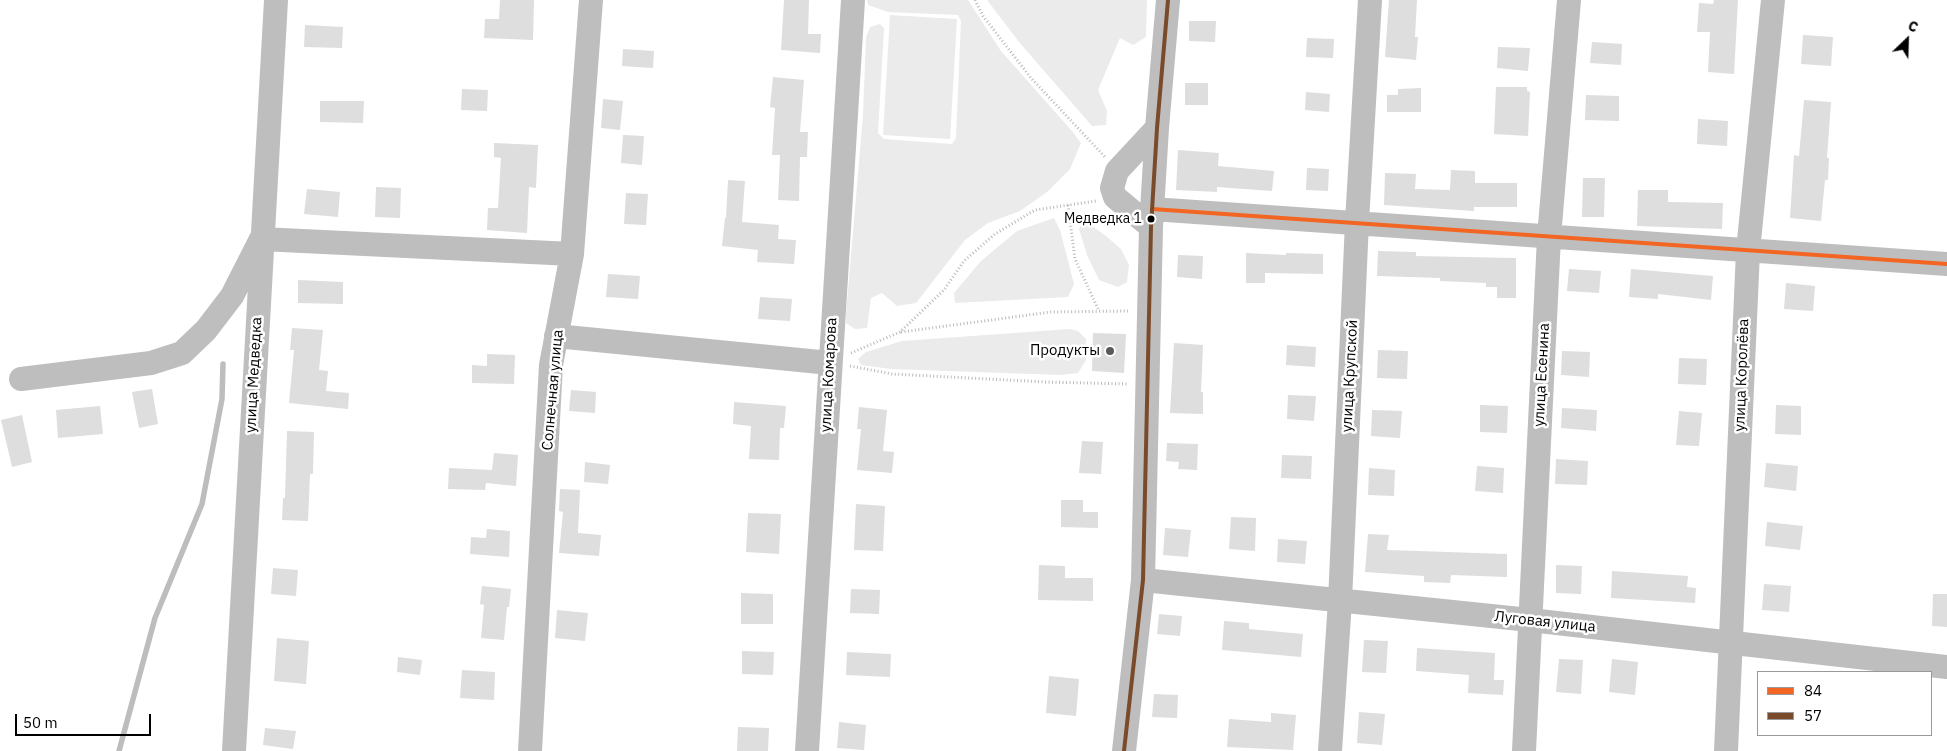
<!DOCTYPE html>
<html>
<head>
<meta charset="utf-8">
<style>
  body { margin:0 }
  #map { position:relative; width:1947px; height:751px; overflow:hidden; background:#fff; font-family:"IBM Plex Sans",sans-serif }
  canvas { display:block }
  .legend { position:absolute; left:1757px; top:671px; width:175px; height:65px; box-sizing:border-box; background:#fff; border:1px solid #999; margin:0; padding:6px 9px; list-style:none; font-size:15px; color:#000 }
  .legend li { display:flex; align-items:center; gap:10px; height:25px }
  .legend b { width:25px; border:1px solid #999 }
  .north { position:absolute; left:1882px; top:15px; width:50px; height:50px; -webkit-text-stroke:4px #fff; paint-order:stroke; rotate:24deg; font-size:14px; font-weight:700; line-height:20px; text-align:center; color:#000 }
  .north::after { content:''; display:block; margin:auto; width:18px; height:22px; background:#000; clip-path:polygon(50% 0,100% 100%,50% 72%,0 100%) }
  .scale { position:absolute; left:15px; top:714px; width:136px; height:22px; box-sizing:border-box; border:2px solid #000; border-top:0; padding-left:6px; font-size:15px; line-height:18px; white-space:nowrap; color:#000; -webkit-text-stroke:4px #fff; paint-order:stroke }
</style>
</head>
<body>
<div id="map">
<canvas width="1947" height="751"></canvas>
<ul class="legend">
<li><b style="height:6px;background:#f26522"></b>84</li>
<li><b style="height:6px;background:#7a4b2a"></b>57</li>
</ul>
<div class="north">С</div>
<div class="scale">50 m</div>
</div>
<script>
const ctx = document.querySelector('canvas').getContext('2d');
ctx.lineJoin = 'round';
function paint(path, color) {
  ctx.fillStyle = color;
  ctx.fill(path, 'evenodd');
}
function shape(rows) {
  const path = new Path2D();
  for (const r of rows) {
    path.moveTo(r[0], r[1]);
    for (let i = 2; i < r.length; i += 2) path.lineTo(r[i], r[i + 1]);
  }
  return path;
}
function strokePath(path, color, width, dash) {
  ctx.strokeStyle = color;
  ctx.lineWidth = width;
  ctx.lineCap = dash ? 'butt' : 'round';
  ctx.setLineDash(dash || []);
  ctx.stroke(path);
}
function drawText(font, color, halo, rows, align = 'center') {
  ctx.font = font + ' "IBM Plex Sans",sans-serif';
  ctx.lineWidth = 5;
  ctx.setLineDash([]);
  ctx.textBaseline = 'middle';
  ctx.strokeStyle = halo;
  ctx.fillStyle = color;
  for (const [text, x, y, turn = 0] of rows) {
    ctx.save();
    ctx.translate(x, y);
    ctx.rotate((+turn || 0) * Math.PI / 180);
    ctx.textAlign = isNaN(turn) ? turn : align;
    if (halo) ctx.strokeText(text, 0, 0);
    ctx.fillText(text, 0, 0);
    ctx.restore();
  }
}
paint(shape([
  [867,0,968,0,1001,51,1072,131,1081,143,1070,169,1047,192,1020,211,988,223,965,240,916,303,897,306,882,293,871,298,867,328,855,329,846,323,846,314,863,115,866,37,870,27,880,24,884,28,878,133,884,139,952,144,956,138,961,21,958,15,888,12,868,5],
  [987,0,1147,0,1146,37,1133,45,1120,38,1098,90,1107,111,1106,125,1092,126,1019,42],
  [890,15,957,19,950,139,883,135],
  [1054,218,1060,230,1074,284,1068,297,955,303,954,293,981,261,1017,231],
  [1084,220,1106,236,1121,249,1129,265,1127,282,1118,287,1099,280,1087,255,1079,229],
  [1070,329,1078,331,1086,339,1086,360,1078,373,1061,375,891,369,861,365,858,359,866,352,902,341]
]), '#ebebeb');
strokePath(shape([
  [119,751,155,618,202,504,222,399,223,364]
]), '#bdbdbd', 5.5);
paint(shape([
  [500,0,534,0,533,40,484,38,485,19,499,19],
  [784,0,809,0,808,34,821,34,820,53,781,50],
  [1389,0,1417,0,1415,37,1418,37,1416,60,1385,57],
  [1714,0,1738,0,1734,74,1708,72,1710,32,1697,32,1699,3,1713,4],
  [1189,21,1216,21,1215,42,1189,41],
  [305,25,343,27,342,48,304,47],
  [1803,35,1833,37,1831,66,1801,64],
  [1307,38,1334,39,1333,58,1306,57],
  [1592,42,1622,44,1621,65,1590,63],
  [1498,47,1530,48,1528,71,1497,68],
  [623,49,654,51,653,68,622,66],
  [773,77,804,80,800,132,808,132,807,157,800,157,799,201,778,200,780,155,772,155,775,108,770,107],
  [1185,83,1208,83,1208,105,1185,105],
  [1496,87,1527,87,1527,91,1530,92,1528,136,1494,134],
  [1421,88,1421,112,1387,112,1387,95,1398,95,1398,89],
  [462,89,488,90,487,111,461,110],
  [1306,92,1330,94,1329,112,1305,110],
  [1586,95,1619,96,1619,121,1585,120],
  [603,99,623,101,620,130,601,128],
  [1804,100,1831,102,1827,158,1829,158,1828,180,1825,180,1821,221,1790,218,1794,155,1799,156],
  [320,101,364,101,363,123,320,122],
  [1698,119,1728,121,1727,146,1697,144],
  [623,135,644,136,642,165,621,163],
  [494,143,538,145,536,188,529,187,527,233,487,230,488,208,498,208,501,158,494,157],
  [1178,150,1219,153,1218,166,1274,171,1272,191,1217,187,1217,192,1176,190],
  [1307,168,1329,169,1328,191,1306,190],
  [1451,170,1475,171,1475,183,1517,183,1517,207,1474,207,1474,211,1384,205,1385,173,1416,174,1415,189,1450,190],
  [1583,178,1605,178,1604,217,1582,217],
  [728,180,745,181,742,222,779,225,778,239,796,240,794,264,757,262,758,250,722,246,725,218,726,218],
  [376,187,401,188,400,218,375,217],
  [307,189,340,192,338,217,304,214],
  [1638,190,1668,190,1668,202,1723,203,1722,229,1637,226],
  [626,193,648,194,646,225,624,224],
  [1378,251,1416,252,1416,256,1516,258,1516,298,1497,298,1497,287,1486,287,1486,283,1440,281,1440,278,1377,276],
  [1246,253,1286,255,1286,253,1323,254,1323,274,1265,273,1265,283,1246,283],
  [1178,255,1203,256,1202,279,1177,277],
  [1569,269,1601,271,1599,293,1567,291],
  [1631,269,1713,276,1711,300,1658,294,1658,299,1629,297],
  [608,274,640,276,638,299,606,297],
  [298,280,343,282,343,304,298,303],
  [1786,283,1815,286,1813,311,1784,309],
  [760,297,792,299,790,321,758,319],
  [292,328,323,330,319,370,328,371,326,391,349,393,348,409,289,403,294,350,290,350],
  [1093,333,1126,334,1124,373,1092,371],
  [1174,343,1203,345,1201,392,1203,392,1203,414,1170,413],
  [1287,345,1316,347,1315,367,1286,365],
  [1378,350,1408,351,1407,379,1377,378],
  [1562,351,1590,352,1589,377,1561,375],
  [487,354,515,355,514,384,472,383,472,365,487,366],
  [1679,358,1707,359,1706,385,1678,384],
  [152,389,158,424,139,428,132,392],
  [571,390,596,392,595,413,569,411],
  [1288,395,1316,396,1314,421,1287,419],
  [734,402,786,406,784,428,780,428,779,460,749,459,751,426,733,424],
  [1480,405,1508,406,1507,433,1480,432],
  [1776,405,1801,406,1801,435,1775,434],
  [100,406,103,434,58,438,56,410],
  [859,407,887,410,883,451,894,452,892,473,857,470,861,429,857,429],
  [1562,408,1597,410,1596,431,1561,428],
  [1372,410,1402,411,1400,438,1371,436],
  [1679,411,1702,413,1699,446,1676,445],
  [22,415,32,462,12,467,1,420],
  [287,431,314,432,313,474,310,474,308,521,282,520,283,498,285,498],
  [1082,441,1103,442,1101,474,1079,473],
  [1167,443,1198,444,1197,470,1178,469,1179,462,1166,461],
  [494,453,518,455,516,486,486,483,485,490,448,489,449,468,492,470],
  [1282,455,1312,456,1311,479,1281,478],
  [1556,459,1588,461,1587,485,1555,484],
  [585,462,610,465,608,484,584,482],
  [1766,463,1798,466,1796,491,1764,487],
  [1477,466,1504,468,1503,493,1475,491],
  [1369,468,1395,470,1394,496,1368,495],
  [560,489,580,490,578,533,601,535,599,556,559,553,563,512,559,511],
  [1061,500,1083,500,1083,512,1098,512,1098,528,1061,527],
  [856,504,885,506,883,551,854,550],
  [748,513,781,514,779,554,746,552],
  [1231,517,1256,518,1255,551,1229,549],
  [1767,522,1803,526,1800,550,1765,546],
  [1165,528,1191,530,1188,557,1163,555],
  [487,529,510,531,509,557,470,554,471,537,486,538],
  [1368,534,1389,535,1387,550,1507,554,1507,577,1451,575,1450,583,1424,582,1424,576,1365,572],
  [1278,539,1307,541,1305,564,1277,562],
  [1039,565,1065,566,1065,578,1093,578,1093,601,1038,600],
  [1556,565,1582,566,1581,594,1556,593],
  [273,568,298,570,296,596,271,594],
  [1612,571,1688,576,1687,587,1696,588,1695,603,1611,598],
  [1764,584,1791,586,1789,612,1762,610],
  [482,586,511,589,509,607,507,607,504,640,481,638,484,605,480,604],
  [851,589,880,590,879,614,850,613],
  [741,593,773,594,773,624,741,624],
  [1933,594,1947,594,1947,627,1932,626],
  [557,610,588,613,585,641,555,638],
  [1159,614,1182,616,1180,636,1157,634],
  [1224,621,1249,623,1249,629,1303,634,1301,657,1222,650],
  [277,638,309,641,306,684,274,681],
  [1364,640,1388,641,1386,673,1362,672],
  [1417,648,1495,653,1494,680,1504,680,1503,695,1468,693,1469,675,1416,671],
  [742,651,774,652,773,675,742,674],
  [847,652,891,654,890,677,846,675],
  [398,657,422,660,420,675,397,672],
  [1559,659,1583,660,1581,694,1556,692],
  [1612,659,1638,662,1635,695,1609,692],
  [462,670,495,672,494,700,460,698],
  [1049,676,1079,679,1076,716,1046,713],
  [1154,694,1178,695,1177,718,1152,717],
  [1359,712,1385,714,1382,745,1357,743],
  [1271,713,1296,715,1293,750,1227,747,1229,719,1271,722],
  [839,722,866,725,864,750,837,748],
  [738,727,769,728,768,751,737,751],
  [265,728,296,731,293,749,263,745]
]), '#dedede');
strokePath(shape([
  [975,0,983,16,1031,78,1105,157],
  [1068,205,1075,259,1099,311],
  [901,332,1051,312,1128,311],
  [851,353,900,332,944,290,964,261,995,234,1035,210,1096,201],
  [850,366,892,374,1046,382,1128,384]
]), '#b9b9b9', 3, [1, 2.5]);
strokePath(shape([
  [1152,209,1947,264],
  [1151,227,1115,197,1112,188,1117,171,1157,128],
  [556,336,830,363],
  [21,379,151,363,182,353,206,330,232,296,261,239,572,254],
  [1143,580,1530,620,1947,667],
  [234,751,276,0],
  [530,751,551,365,572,254,591,0],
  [807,751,853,0],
  [1124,751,1143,580,1151,227,1157,128,1168,0],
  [1330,751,1340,601,1357,222,1370,0],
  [1524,751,1549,237,1569,0],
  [1726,751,1748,251,1773,0]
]), '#bebebe', 24);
strokePath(shape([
  [1152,209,1947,264]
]), '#f26522', 4);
strokePath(shape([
  [1124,751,1143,580,1151,227,1157,128,1168,0]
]), '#7a4b2a', 4);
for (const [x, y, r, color] of [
  [1151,219,4.5,"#000"],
  [1110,351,5,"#595959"]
]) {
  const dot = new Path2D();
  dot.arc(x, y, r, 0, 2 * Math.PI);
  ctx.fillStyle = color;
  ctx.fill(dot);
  strokePath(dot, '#fff', 2);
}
drawText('14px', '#000', '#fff', [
  ["Медведка 1",1142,219]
], 'right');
drawText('15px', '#000', '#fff', [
  ["Продукты",1100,351]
], 'right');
drawText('15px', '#000', '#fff', [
  ["улица Медведка",254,375,-87],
  ["улица Комарова",829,375,-87],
  ["улица Есенина",1542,375,-87],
  ["улица Королёва",1742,375,-88],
  ["улица Крупской",1350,376,-87],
  ["Солнечная улица",553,390,-85],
  ["Луговая улица",1545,622,6]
]);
</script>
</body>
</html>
